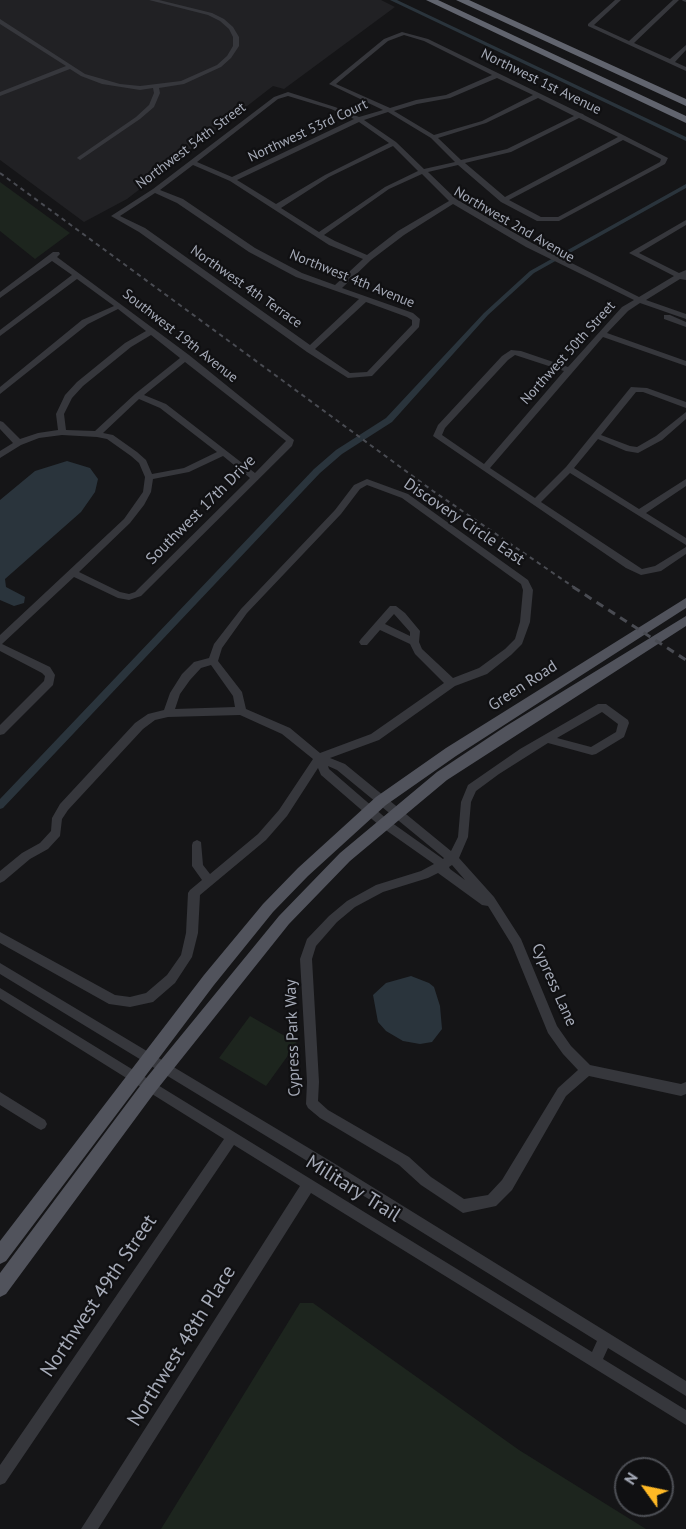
<!DOCTYPE html>
<html>
<head>
<meta charset="utf-8">
<style>
  body { margin:0 }
  #map { position:relative; width:686px; height:1529px; overflow:hidden; background:#151517; font-family:"PT Sans",sans-serif }
  canvas { display:block }
  .north { position:absolute; left:614px; top:1457px; width:60px; height:60px; box-sizing:border-box; background:#101012; border:2px solid #4c4e54; border-radius:50%; rotate:303deg; font-size:16px; font-weight:700; line-height:24px; text-align:center; color:#a6abb8 }
  .north::after { content:''; display:block; margin:auto; width:21px; height:27px; background:#ffb925; clip-path:polygon(50% 0,100% 100%,50% 72%,0 100%) }
</style>
</head>
<body>
<div id="map">
<canvas width="686" height="1529"></canvas>
<div class="north">N</div>
</div>
<script>
const ctx = document.querySelector('canvas').getContext('2d');
ctx.lineJoin = 'round';
function paint(path, color) {
  ctx.fillStyle = color;
  ctx.fill(path, 'evenodd');
}
function shape(rows) {
  const path = new Path2D();
  for (const r of rows) {
    path.moveTo(r[0], r[1]);
    for (let i = 2; i < r.length; i += 2) path.lineTo(r[i], r[i + 1]);
  }
  return path;
}
function strokePath(path, color, width, dash) {
  ctx.strokeStyle = color;
  ctx.lineWidth = width;
  ctx.lineCap = dash ? 'butt' : 'round';
  ctx.setLineDash(dash || []);
  ctx.stroke(path);
}
function drawText(font, color, halo, rows, align = 'center') {
  ctx.font = font + ' "PT Sans",sans-serif';
  ctx.lineWidth = 4.5;
  ctx.setLineDash([]);
  ctx.textBaseline = 'middle';
  ctx.strokeStyle = halo;
  ctx.fillStyle = color;
  for (const [text, x, y, turn = 0] of rows) {
    ctx.save();
    ctx.translate(x, y);
    ctx.rotate((+turn || 0) * Math.PI / 180);
    ctx.textAlign = isNaN(turn) ? turn : align;
    if (halo) ctx.strokeText(text, 0, 0);
    ctx.fillText(text, 0, 0);
    ctx.restore();
  }
}
paint(shape([
  [0,0,381,0,395,7,284,89,273,86,127,199,84,222,0,160]
]), '#212124');
paint(shape([
  [0,182,70,233,35,259,0,231],
  [250,1016,297,1043,266,1086,219,1058],
  [300,1303,313,1303,519,1450,646,1529,161,1529]
]), '#1d251e');
paint(shape([
  [67,461,90,468,98,479,95,492,81,512,5,579,6,587,25,597,24,603,14,606,0,600,0,500,35,471],
  [411,976,429,983,434,987,440,1006,442,1029,432,1042,420,1044,403,1041,386,1031,378,1022,373,995,386,983]
]), '#2a343c');
paint(shape([
  [390,0,397,0,686,137,686,141,390,0],
  [686,184,686,188,534,273,488,315,392,422,342,454,320,473,3,808,0,809,0,799,314,469,336,450,386,418,484,313,530,271,686,184]
]), '#2a343c');
paint(shape([
  [149,0,159,0,212,13,224,19,233,27,239,37,239,46,231,58,221,67,184,84,159,88,160,93,154,107,140,119,80,160,77,158,78,157,136,117,149,105,154,93,153,88,140,90,102,84,81,76,70,69,0,96,0,92,66,66,0,24,0,19,85,74,120,84,140,86,181,81,217,65,227,56,233,46,233,37,229,29,220,21,208,15,149,0],
  [615,0,621,0,594,25,629,41,673,0,679,0,634,43,670,59,686,45,686,50,675,62,686,67,686,71,588,26,588,24,615,0],
  [682,0,686,0,686,2,683,1,682,0],
  [402,32,428,39,580,113,583,114,584,115,668,158,665,164,559,221,537,221,501,202,458,165,428,172,456,199,532,243,639,297,674,276,629,253,686,220,686,225,639,253,679,273,686,270,686,280,680,279,646,300,686,314,686,319,640,303,628,311,607,333,686,361,686,366,603,337,490,468,535,498,566,467,631,387,647,388,686,402,686,408,643,392,636,392,601,435,630,446,637,447,656,436,686,412,686,419,662,440,638,453,626,451,598,439,574,468,639,509,686,479,686,486,646,513,686,538,686,545,570,473,541,502,642,569,655,566,686,547,686,554,661,571,641,575,626,568,433,436,438,425,502,356,511,350,521,351,568,367,622,307,634,300,526,247,453,204,404,235,371,260,342,288,413,313,420,319,419,327,372,376,348,378,307,352,139,232,111,216,153,189,274,97,288,92,335,107,359,117,383,110,329,84,384,39,402,32],
  [404,35,424,41,492,75,446,95,416,100,390,108,336,84,388,41,404,35],
  [497,78,533,95,482,121,434,135,394,111,417,104,450,98,497,78],
  [288,96,331,109,354,119,232,177,197,162,278,99,288,96],
  [538,98,574,116,507,149,461,160,438,138,486,123,538,98],
  [388,112,431,138,455,162,424,169,396,142,364,120,388,112],
  [579,118,618,137,505,197,465,163,511,152,579,118],
  [359,122,389,143,325,175,276,204,237,180,359,122],
  [623,140,661,159,660,162,558,217,541,217,509,200,623,140],
  [393,146,418,171,385,187,319,232,281,208,329,177,393,146],
  [193,165,230,181,329,245,363,259,335,285,302,273,255,248,183,199,160,190,193,165],
  [422,174,449,201,398,231,367,255,335,241,324,235,389,189,422,174],
  [155,193,177,203,249,252,296,277,359,299,310,345,145,228,120,216,155,193],
  [366,302,407,317,412,320,412,325,367,372,350,373,315,349,366,302],
  [515,355,564,371,484,464,442,435,445,428,508,360,515,355],
  [53,252,59,252,60,254,57,257,189,355,294,440,292,446,141,596,129,600,118,598,74,577,2,644,50,667,55,675,53,685,4,734,0,735,0,725,44,681,45,676,42,673,0,651,0,635,124,519,143,492,145,477,139,463,131,456,107,439,97,437,62,435,39,438,21,445,0,458,0,451,13,443,0,429,0,421,3,422,20,439,38,433,58,430,56,414,65,395,77,382,125,343,146,331,118,309,88,324,0,394,0,387,82,320,114,306,77,279,0,336,0,330,72,275,52,261,0,298,0,292,53,252],
  [151,335,180,358,135,394,95,431,66,430,64,414,72,398,83,386,131,347,151,335],
  [185,362,286,441,255,473,166,404,144,395,185,362],
  [139,399,160,408,217,452,184,468,152,474,146,460,137,452,113,435,103,433,139,399],
  [223,456,250,478,135,592,129,594,120,592,79,572,130,523,144,505,151,492,153,479,189,472,223,456],
  [664,315,670,315,686,322,686,327,664,319,664,315],
  [367,479,408,494,528,580,533,590,530,622,522,644,511,655,487,674,455,686,379,740,330,758,345,764,451,851,458,837,461,802,468,785,520,749,598,704,606,704,628,720,629,723,624,737,596,754,592,755,548,743,499,774,476,791,471,802,468,837,459,858,494,897,521,939,557,1026,571,1046,590,1065,681,1084,686,1082,686,1094,681,1096,589,1076,566,1096,512,1190,496,1206,463,1213,421,1185,399,1165,320,1118,308,1108,306,1104,307,1082,300,959,307,939,329,916,347,901,376,885,421,871,434,864,380,826,321,775,318,768,287,816,266,840,200,895,198,933,192,957,175,983,153,1002,130,1007,109,1004,0,943,0,932,115,995,130,997,146,993,167,975,181,955,186,933,188,893,190,890,202,880,192,866,192,845,193,842,197,840,201,842,203,865,210,874,258,834,279,810,313,759,282,734,240,715,168,717,155,720,143,729,68,810,62,819,60,836,48,849,30,859,4,881,0,883,0,871,22,853,40,843,51,831,52,818,60,804,135,723,148,714,164,710,170,693,182,674,194,662,209,658,214,644,241,609,335,510,354,485,367,479],
  [367,485,402,498,521,584,523,590,520,622,515,639,505,649,479,668,453,678,422,649,419,642,420,631,405,613,396,606,390,606,361,639,359,642,361,645,367,645,380,630,410,644,415,654,444,683,371,734,320,753,290,728,246,709,242,692,218,661,222,648,247,613,341,514,360,489,367,485],
  [394,614,410,632,410,636,385,624,394,614],
  [211,665,233,696,235,707,175,709,180,694,190,680,201,668,211,665],
  [602,712,618,724,616,732,591,747,557,738,602,712],
  [328,766,337,770,444,858,443,859,388,820,329,769,328,766],
  [452,865,465,880,450,869,449,867,452,865],
  [438,873,482,905,488,906,512,945,548,1033,563,1054,578,1070,558,1088,502,1180,488,1195,464,1199,431,1177,409,1157,328,1110,318,1101,319,1082,312,959,316,946,337,922,355,907,383,892,428,878,438,873],
  [0,963,332,1162,686,1381,686,1396,608,1348,603,1359,686,1410,686,1425,311,1193,98,1529,81,1529,300,1186,234,1145,5,1483,0,1485,0,1465,224,1139,0,999,0,988,592,1352,597,1341,322,1170,0,974,0,963],
  [0,1092,45,1120,47,1124,45,1128,41,1130,37,1128,0,1105,0,1092]
]), '#36373c');
paint(shape([
  [686,598,686,608,456,756,386,805,308,876,273,912,214,985,6,1261,0,1264,0,1241,204,975,263,904,298,868,376,797,446,748,686,598],
  [686,616,686,626,447,780,350,861,289,924,155,1092,6,1294,0,1297,0,1273,143,1082,279,916,340,853,437,772,506,726,686,616]
]), '#51535c');
paint(shape([
  [426,0,438,0,686,116,686,123,426,0],
  [456,0,469,0,686,99,686,106,456,0]
]), '#61646e');
strokePath(shape([
  [0,173,433,491,575,588]
]), '#494b52', 2, [4.5, 4]);
strokePath(shape([
  [573,587,686,660]
]), '#494b52', 3, [8, 6]);
drawText('14px', '#a6abb8', '#101012', [
  ["Northwest 1st Avenue",541,82,26],
  ["Northwest 53rd Court",308,131,-25],
  ["Northwest 54th Street",191,146,-37],
  ["Northwest 2nd Avenue",514,225,30],
  ["Northwest 4th Avenue",352,279,22],
  ["Northwest 4th Terrace",246,287,35],
  ["Southwest 19th Avenue",180,336,38],
  ["Northwest 50th Street",568,353,-48]
]);
drawText('16px', '#a6abb8', '#101012', [
  ["Southwest 17th Drive",201,510,-45],
  ["Discovery Circle East",464,522,34],
  ["Green Road",523,686,-33],
  ["Cypress Lane",554,985,66],
  ["Cypress Park Way",293,1038,-92]
]);
drawText('20px', '#a6abb8', '#101012', [
  ["Military Trail",353,1189,32],
  ["Northwest 49th Street",99,1296,-56],
  ["Northwest 48th Place",182,1346,-58]
]);
</script>
</body>
</html>
